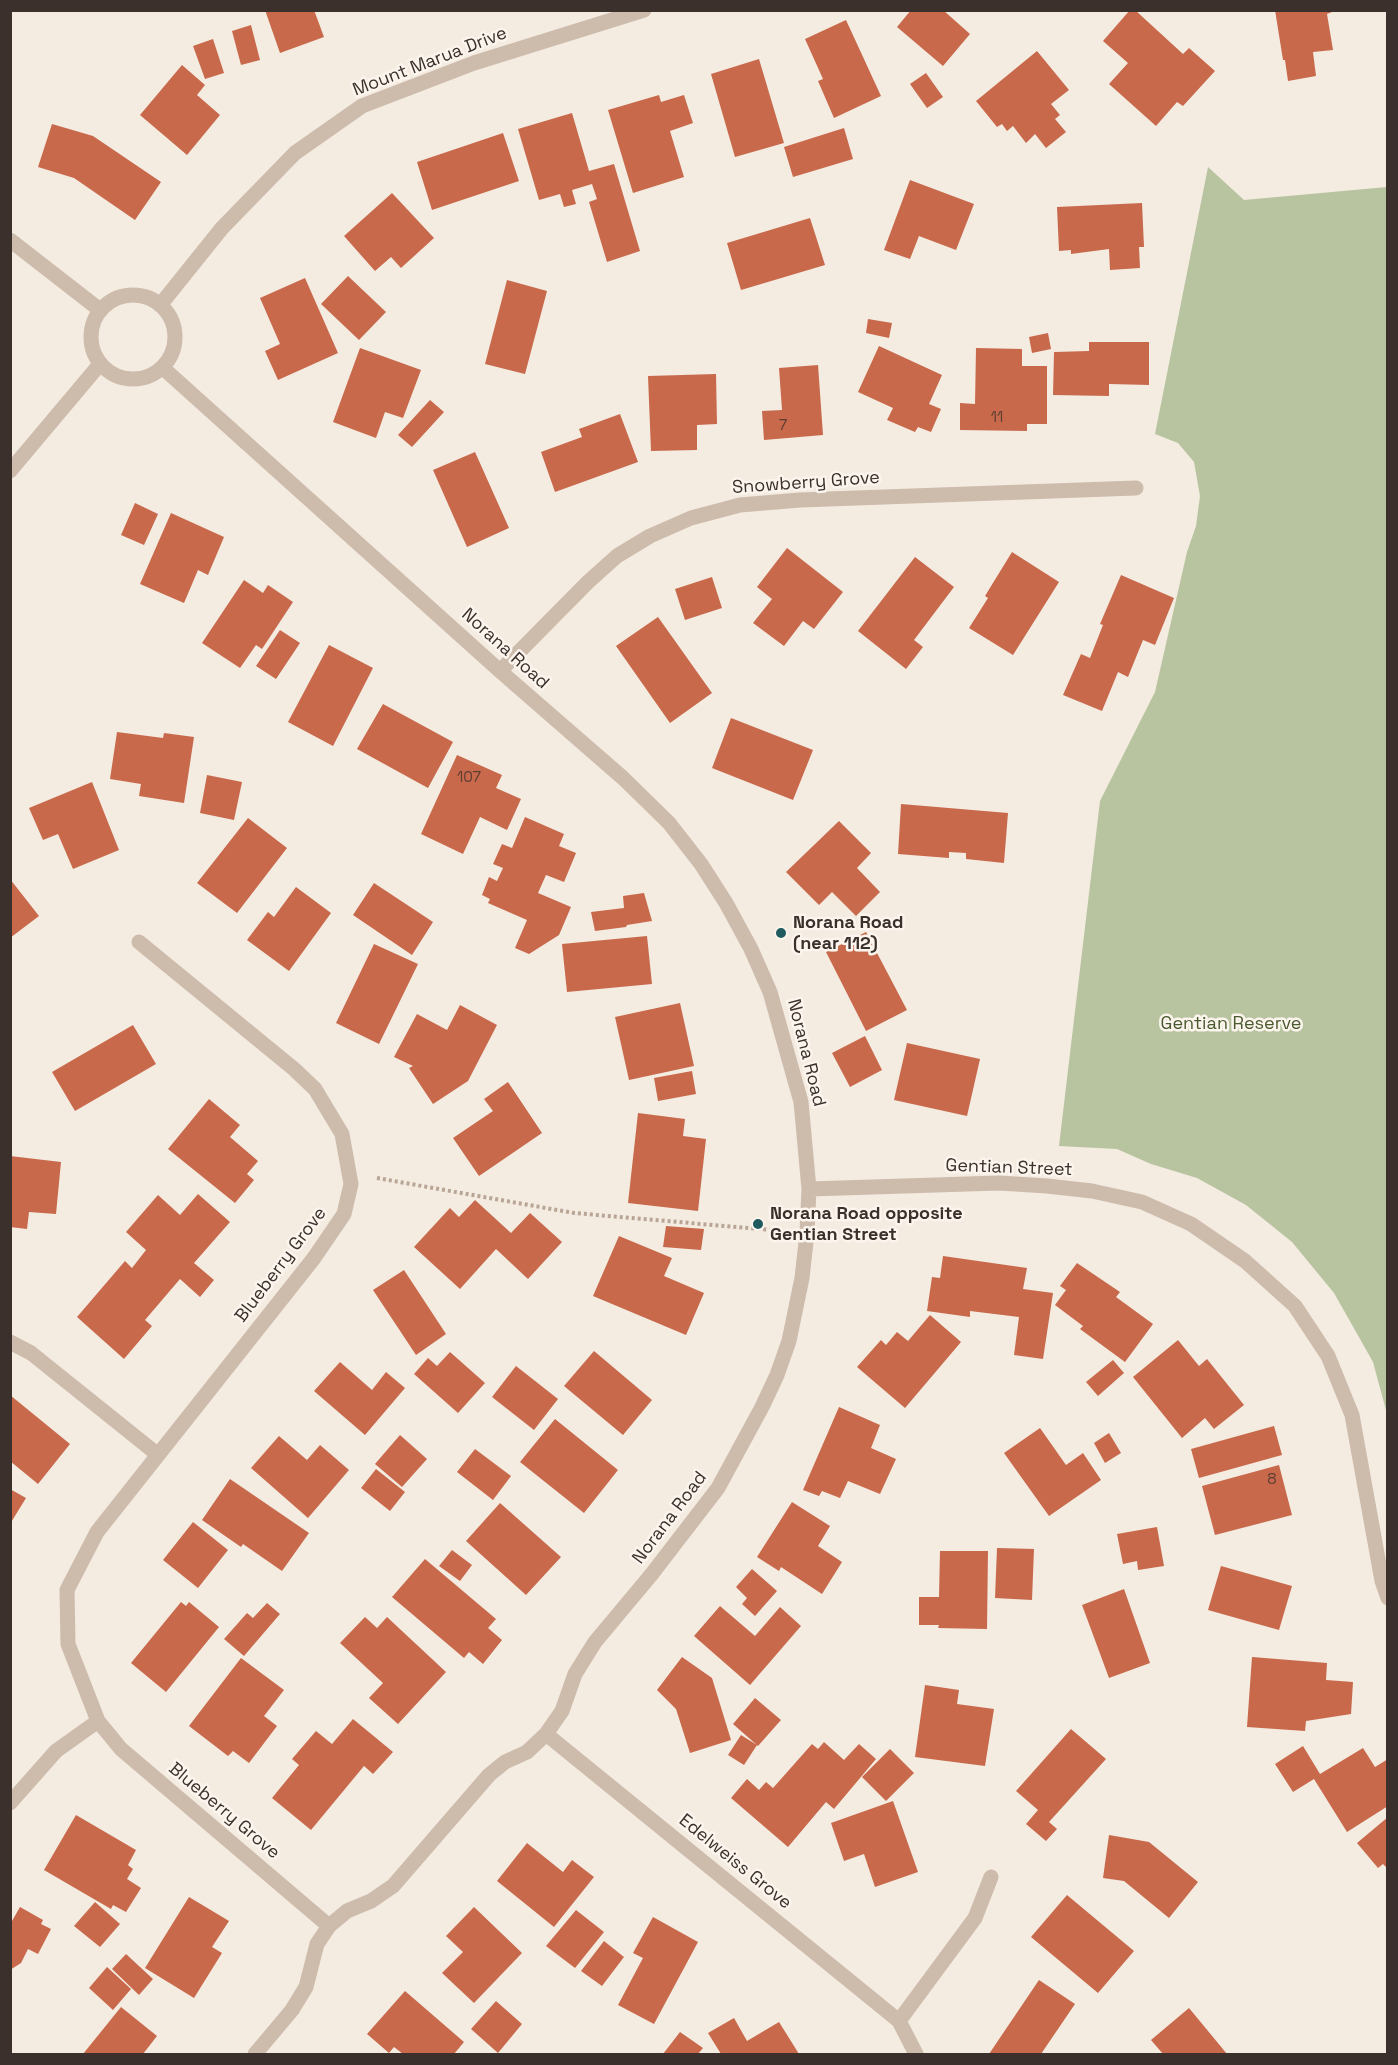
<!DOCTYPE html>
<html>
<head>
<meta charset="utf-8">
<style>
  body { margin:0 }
  #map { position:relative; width:1398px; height:2065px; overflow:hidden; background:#f4ebe1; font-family:"Space Grotesk",sans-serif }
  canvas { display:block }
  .frame { position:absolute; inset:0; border:12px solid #3b302b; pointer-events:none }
</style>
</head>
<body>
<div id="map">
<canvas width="1398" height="2065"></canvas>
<div class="frame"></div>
</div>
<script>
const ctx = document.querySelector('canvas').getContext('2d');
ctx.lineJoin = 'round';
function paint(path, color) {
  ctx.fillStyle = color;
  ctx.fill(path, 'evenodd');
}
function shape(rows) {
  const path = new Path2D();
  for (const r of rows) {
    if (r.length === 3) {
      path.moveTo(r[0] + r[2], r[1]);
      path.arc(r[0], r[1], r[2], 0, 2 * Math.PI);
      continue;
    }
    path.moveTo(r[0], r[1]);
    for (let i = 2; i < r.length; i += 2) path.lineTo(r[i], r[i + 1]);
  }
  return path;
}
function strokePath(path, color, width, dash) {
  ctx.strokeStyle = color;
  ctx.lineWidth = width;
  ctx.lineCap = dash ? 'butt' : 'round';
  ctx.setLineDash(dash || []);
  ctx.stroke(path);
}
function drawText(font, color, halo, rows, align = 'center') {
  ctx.font = font + ' "Space Grotesk",sans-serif';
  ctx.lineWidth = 5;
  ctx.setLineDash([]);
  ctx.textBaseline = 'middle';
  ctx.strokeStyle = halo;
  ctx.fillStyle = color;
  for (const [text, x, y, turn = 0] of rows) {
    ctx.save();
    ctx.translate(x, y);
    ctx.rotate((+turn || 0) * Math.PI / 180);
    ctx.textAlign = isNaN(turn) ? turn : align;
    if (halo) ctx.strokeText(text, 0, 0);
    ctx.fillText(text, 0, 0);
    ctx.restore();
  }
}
paint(shape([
  [1208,167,1244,200,1387,187,1387,1414,1373,1362,1334,1293,1292,1242,1246,1205,1197,1178,1151,1164,1117,1149,1059,1146,1100,801,1155,692,1187,552,1196,526,1200,496,1194,462,1178,443,1155,434]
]), '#b8c4a0');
paint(shape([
  [265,10,314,10,324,37,280,53],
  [911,10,943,10,970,34,943,66,897,27],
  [1130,10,1135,10,1183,54,1189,48,1215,71,1183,106,1177,102,1156,126,1109,84,1128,63,1103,41],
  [1275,10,1337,10,1327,14,1333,50,1313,52,1316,76,1288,81,1285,60,1283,60],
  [846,20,881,96,834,118,818,81,823,79,805,39],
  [251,25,260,60,241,65,232,31],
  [213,39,224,73,205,79,193,46],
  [1037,51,1069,90,1051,104,1060,115,1055,119,1066,132,1046,148,1035,134,1026,143,1013,126,1007,131,1002,124,997,127,976,101],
  [759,59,784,143,735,157,711,74],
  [182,65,205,85,197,95,220,115,187,155,140,115],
  [926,73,943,97,927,108,910,84],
  [659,95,661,102,684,95,693,123,670,131,684,177,633,193,608,110],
  [572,113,589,171,614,164,640,251,607,262,589,202,597,199,592,184,572,190,576,204,564,207,560,194,539,200,518,129],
  [52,124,93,136,161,182,135,220,74,178,38,167],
  [844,128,853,159,793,177,784,147],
  [503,133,519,181,432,210,417,162],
  [910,180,974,204,956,250,919,236,910,259,884,250],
  [392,193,434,238,401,268,391,257,375,271,344,236],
  [1142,203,1144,247,1139,247,1140,268,1110,270,1109,249,1071,254,1071,250,1059,251,1057,207],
  [810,218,825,265,741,290,727,243],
  [348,276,386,312,359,340,321,304],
  [305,278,338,353,278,380,265,351,280,344,260,298],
  [507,280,547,291,525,374,485,364],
  [868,319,892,323,889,338,866,333],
  [1048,333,1051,349,1032,353,1029,337],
  [1089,342,1149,342,1149,385,1109,384,1109,396,1053,395,1054,352,1089,351],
  [879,346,942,375,929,404,941,409,931,432,918,427,915,432,887,420,893,408,858,392],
  [360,348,421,370,403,418,385,412,376,438,333,422],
  [976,348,1022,349,1022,366,1047,366,1047,424,1027,424,1027,431,960,430,960,403,975,404],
  [818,365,823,435,764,440,762,411,782,410,779,368],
  [716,374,717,424,697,425,697,450,651,451,648,376],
  [430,400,444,412,412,447,398,435],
  [620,414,638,462,555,492,541,452,582,437,579,429],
  [475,452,509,528,467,547,433,470],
  [135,503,158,514,144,545,121,535],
  [171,513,224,537,208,575,198,570,184,603,140,584],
  [787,548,843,592,814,629,803,621,784,646,753,623,772,599,757,587],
  [1012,552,1059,582,1013,655,969,628,988,598,985,596],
  [915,557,954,587,914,640,923,647,906,669,858,631],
  [1121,575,1174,598,1155,645,1143,640,1128,677,1118,672,1102,711,1063,695,1081,654,1090,658,1103,625,1100,624],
  [712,577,722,608,685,620,675,589],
  [244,580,263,593,268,585,293,602,262,649,256,645,240,668,202,643],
  [658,617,712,693,670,723,616,646],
  [280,630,300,643,276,679,256,666],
  [329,645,373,668,333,746,288,722],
  [383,704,453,742,428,788,357,749],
  [731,718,813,750,793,800,712,768],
  [117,732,163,738,164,733,194,737,184,803,139,796,141,784,110,779],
  [457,755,502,775,496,788,521,799,507,830,480,817,463,854,421,834],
  [207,775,242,782,234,820,200,813],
  [92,782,119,850,73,869,58,834,43,840,29,808],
  [901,804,1008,813,1004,863,966,859,966,853,949,852,949,858,898,854],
  [525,817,564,834,559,846,576,853,564,882,546,875,538,893,571,907,559,935,529,954,515,948,527,920,488,903,490,899,482,895,489,877,497,881,503,868,493,864,502,844,512,848],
  [248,818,287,848,237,913,197,883],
  [839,821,871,853,857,868,880,892,856,916,832,892,819,905,786,872],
  [10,879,39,916,10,938],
  [374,883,433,922,412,955,353,915],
  [296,887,331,913,289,971,247,940,268,912,274,917],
  [644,893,652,921,627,925,626,927,595,931,591,912,624,908,623,896],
  [866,932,907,1010,866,1031,826,952],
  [647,936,652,984,567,992,562,944],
  [374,944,418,964,379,1044,336,1023],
  [680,1003,694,1066,629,1080,615,1017],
  [460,1005,497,1025,468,1081,433,1104,409,1068,413,1066,394,1057,417,1014,447,1030],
  [133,1025,156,1064,75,1111,52,1072],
  [865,1036,882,1070,850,1087,832,1053],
  [907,1043,980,1059,967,1116,894,1100],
  [692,1071,696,1094,658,1101,654,1078],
  [508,1082,542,1133,479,1176,453,1138,493,1111,484,1099],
  [209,1099,240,1125,230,1137,258,1161,247,1174,254,1180,235,1203,168,1149],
  [638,1113,685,1119,683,1136,706,1139,698,1211,628,1203],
  [10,1156,61,1162,56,1214,29,1212,27,1229,10,1227],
  [198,1194,230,1222,194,1263,214,1280,200,1297,180,1279,145,1320,152,1326,124,1359,77,1317,125,1261,132,1268,146,1250,126,1232,158,1195,180,1215],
  [475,1200,511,1233,530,1213,562,1242,528,1279,496,1249,460,1289,414,1247,450,1208,459,1217],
  [666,1226,704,1229,701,1250,663,1247],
  [619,1236,672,1258,664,1276,704,1293,686,1335,593,1296],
  [943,1256,1027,1268,1023,1289,1053,1293,1043,1359,1014,1355,1019,1317,970,1311,970,1317,927,1311,932,1277,940,1278],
  [1077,1263,1120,1292,1116,1297,1153,1324,1125,1362,1080,1329,1083,1326,1055,1305,1066,1290,1060,1286],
  [404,1270,446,1334,416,1355,373,1290],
  [930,1315,961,1342,905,1408,857,1367,881,1340,886,1345,897,1332,908,1341],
  [1178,1340,1199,1366,1207,1359,1244,1405,1214,1429,1205,1418,1182,1438,1133,1377],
  [594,1351,652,1400,623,1435,564,1386],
  [450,1352,485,1383,458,1413,414,1374,428,1358,437,1366],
  [1113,1360,1124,1373,1098,1396,1086,1382],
  [340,1362,372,1390,386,1372,405,1388,365,1435,314,1391],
  [516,1366,558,1399,534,1430,492,1397],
  [10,1395,70,1444,38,1484,10,1461],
  [839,1407,880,1425,871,1448,896,1459,880,1494,848,1481,840,1498,822,1491,819,1496,803,1490],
  [555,1419,618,1470,584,1513,520,1462],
  [1274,1426,1282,1455,1199,1478,1191,1449],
  [1040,1428,1066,1465,1083,1453,1101,1480,1049,1516,1004,1453],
  [1109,1433,1121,1453,1105,1463,1094,1443],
  [400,1435,427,1459,402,1487,375,1464],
  [279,1436,307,1460,320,1445,349,1470,308,1518,251,1468],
  [475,1449,511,1476,493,1500,457,1472],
  [1279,1465,1292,1515,1215,1535,1202,1486],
  [376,1469,405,1492,390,1511,361,1488],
  [230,1479,309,1533,282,1571,243,1544,241,1547,202,1520],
  [10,1489,26,1498,10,1524],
  [792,1502,830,1526,818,1546,842,1562,822,1594,781,1567,779,1571,757,1557],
  [500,1503,561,1557,526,1595,466,1541],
  [193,1522,228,1550,198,1588,163,1560],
  [1157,1527,1164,1566,1138,1570,1137,1561,1123,1564,1117,1534],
  [997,1548,1034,1549,1032,1600,995,1598],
  [452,1550,472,1565,460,1581,439,1566],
  [940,1551,988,1551,987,1629,938,1628,939,1625,919,1625,919,1597,939,1597],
  [425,1559,496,1619,488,1628,502,1640,483,1664,469,1652,464,1658,392,1597],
  [1221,1566,1292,1586,1279,1630,1208,1610],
  [752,1569,777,1591,755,1616,742,1604,747,1598,736,1587],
  [1124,1589,1150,1663,1109,1678,1082,1605],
  [181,1602,186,1606,189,1602,219,1627,166,1692,131,1663],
  [267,1603,280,1614,244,1656,224,1639,247,1613,253,1618],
  [720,1606,755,1636,780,1607,801,1626,750,1685,694,1636],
  [365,1617,377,1628,387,1617,446,1672,398,1724,369,1698,383,1683,340,1643],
  [682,1657,712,1678,731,1740,690,1753,676,1709,657,1690],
  [1252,1657,1327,1663,1326,1680,1353,1682,1351,1714,1306,1721,1305,1731,1247,1727],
  [241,1658,284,1690,264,1716,277,1726,249,1763,233,1751,228,1756,189,1726],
  [925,1685,959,1690,957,1704,994,1709,985,1766,915,1757],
  [755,1698,781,1720,758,1746,733,1724],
  [353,1719,393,1752,373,1774,364,1766,311,1830,272,1798,299,1765,292,1759,316,1731,332,1744],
  [1071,1729,1106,1759,1049,1822,1057,1829,1046,1841,1026,1824,1038,1810,1016,1791],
  [741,1735,757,1745,744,1765,728,1755],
  [824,1742,844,1760,859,1744,876,1759,834,1809,826,1802,788,1847,731,1798,747,1779,759,1790,766,1782,773,1788,812,1744,818,1749],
  [1303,1746,1320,1774,1363,1748,1375,1767,1388,1759,1388,1806,1347,1832,1314,1779,1293,1792,1275,1764],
  [890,1749,914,1773,886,1801,862,1777],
  [893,1801,918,1872,875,1887,864,1854,844,1861,831,1823],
  [76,1815,136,1850,128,1865,133,1869,127,1879,141,1888,126,1912,113,1905,111,1909,44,1870],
  [1388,1817,1388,1869,1383,1864,1378,1868,1357,1843],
  [1109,1835,1149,1842,1198,1882,1169,1918,1124,1881,1103,1878],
  [527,1843,563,1872,572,1860,594,1877,554,1927,497,1881],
  [1067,1895,1134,1951,1098,1993,1031,1937],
  [189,1897,229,1921,212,1947,222,1953,194,1998,145,1968],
  [95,1902,120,1924,100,1947,74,1926],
  [20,1907,43,1920,41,1924,51,1929,38,1954,28,1949,21,1963,10,1970,10,1920,12,1921],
  [474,1907,522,1953,474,2003,442,1973,463,1952,446,1936],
  [576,1910,604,1932,575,1968,546,1946],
  [653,1917,698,1942,654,2024,618,2005,643,1958,633,1953],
  [604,1941,624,1957,602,1986,581,1971],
  [126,1954,153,1979,139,1995,112,1969],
  [107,1967,131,1989,113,2010,89,1988],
  [1039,1980,1075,2004,1041,2054,989,2054],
  [405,1991,464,2042,454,2054,403,2054,394,2047,389,2053,367,2034],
  [496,2001,522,2024,498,2053,471,2029],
  [121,2007,157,2036,143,2054,83,2054],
  [1189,2008,1227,2054,1163,2054,1151,2040],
  [734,2018,747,2041,779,2022,799,2054,721,2054,708,2033],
  [680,2032,703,2048,698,2054,663,2054]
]), '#c8694b');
strokePath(shape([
  [377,1178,574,1213,783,1231]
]), '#b9a596', 4, [3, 3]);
strokePath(shape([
  [10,240,100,310],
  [133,337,42],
  [161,304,222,228,295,153,362,106,474,63,644,10],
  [163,368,500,671,623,778,669,823,701,864,726,903,751,949,770,992,801,1102,809,1189,807,1233,802,1278,789,1341,777,1375,762,1407,718,1488,651,1575,595,1642,575,1674,562,1711,546,1734,527,1752,505,1762,489,1775,393,1886,371,1901,347,1911,329,1926,317,1944,306,1987,292,2010,255,2054],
  [10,471,100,364],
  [500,671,588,582,617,556,650,536,691,518,740,505,800,500,1136,488],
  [139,942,294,1069,315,1089,342,1134,351,1184,344,1214,314,1258,97,1532,67,1590,68,1644,98,1721,121,1749,329,1926],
  [809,1189,999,1183,1047,1186,1092,1191,1142,1202,1191,1224,1245,1261,1295,1306,1328,1356,1352,1415,1382,1581,1388,1598],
  [10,1342,31,1353,157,1454],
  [546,1734,899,2021,916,2054],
  [10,1803,56,1751,98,1721],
  [899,2021,975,1918,991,1877]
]), '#cdbbac', 15);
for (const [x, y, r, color] of [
  [781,933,6,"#1f5a5e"],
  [758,1224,6,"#1f5a5e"]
]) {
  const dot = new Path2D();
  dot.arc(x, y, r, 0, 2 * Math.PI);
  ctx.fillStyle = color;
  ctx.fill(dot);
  strokePath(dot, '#fbf5ee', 2);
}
drawText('15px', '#5e3e33', null, [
  ["11",997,418],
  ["7",783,426],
  ["107",469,778],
  ["8",1272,1480]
]);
drawText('18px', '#3b302b', '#fbf5ee', [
  ["Mount Marua Drive",430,62,-21],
  ["Snowberry Grove",806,483,-4],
  ["Norana Road",505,649,42],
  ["Norana Road",806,1053,76],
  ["Gentian Street",1009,1168,2],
  ["Blueberry Grove",281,1265,-53],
  ["Norana Road",670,1518,-53],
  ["Blueberry Grove",224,1811,40],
  ["Edelweiss Grove",735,1862,39]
]);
drawText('bold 18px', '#3b302b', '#fbf5ee', [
  ["Norana Road",793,923],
  ["(near 112)",793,944],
  ["Norana Road opposite",770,1214],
  ["Gentian Street",770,1235]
], 'left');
drawText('18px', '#4a5a2e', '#fbf5ee', [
  ["Gentian Reserve",1231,1024]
]);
</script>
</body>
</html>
